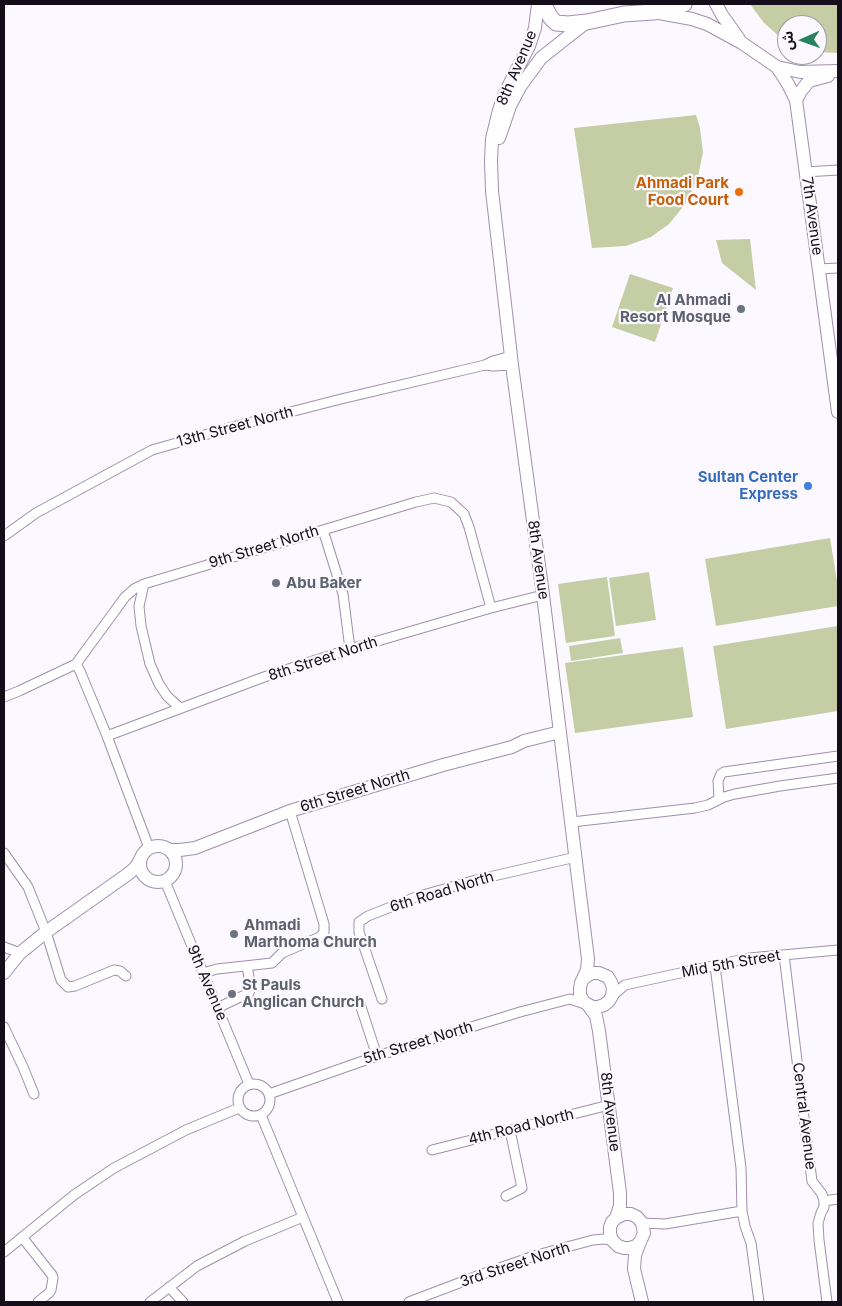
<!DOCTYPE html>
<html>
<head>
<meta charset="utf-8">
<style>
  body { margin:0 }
  #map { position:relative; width:842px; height:1306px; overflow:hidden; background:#fcf8ff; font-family:Inter,"Noto Sans Arabic",sans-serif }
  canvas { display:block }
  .frame { position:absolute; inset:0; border:5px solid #150e1a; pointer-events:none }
  .north { position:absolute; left:777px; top:15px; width:50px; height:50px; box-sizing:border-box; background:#fcf8ff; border:1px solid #a09aa3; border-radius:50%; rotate:268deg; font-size:14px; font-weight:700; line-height:20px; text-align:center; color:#150e1a }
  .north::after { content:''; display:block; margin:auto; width:18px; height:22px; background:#27855d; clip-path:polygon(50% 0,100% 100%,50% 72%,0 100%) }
</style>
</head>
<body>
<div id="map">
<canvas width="842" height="1306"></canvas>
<div class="frame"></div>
<div class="north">ش</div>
</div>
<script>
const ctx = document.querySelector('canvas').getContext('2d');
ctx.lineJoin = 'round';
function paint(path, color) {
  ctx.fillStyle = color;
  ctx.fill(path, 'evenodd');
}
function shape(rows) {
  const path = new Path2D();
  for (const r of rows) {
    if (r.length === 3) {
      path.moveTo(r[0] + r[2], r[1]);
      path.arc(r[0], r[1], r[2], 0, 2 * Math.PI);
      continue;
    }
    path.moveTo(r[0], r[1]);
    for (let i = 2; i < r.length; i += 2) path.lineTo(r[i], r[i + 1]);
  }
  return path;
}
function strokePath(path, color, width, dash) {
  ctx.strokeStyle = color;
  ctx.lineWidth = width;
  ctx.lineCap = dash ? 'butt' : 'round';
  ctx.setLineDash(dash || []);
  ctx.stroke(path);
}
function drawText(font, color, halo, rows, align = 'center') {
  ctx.font = font + ' Inter,sans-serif';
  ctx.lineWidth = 4.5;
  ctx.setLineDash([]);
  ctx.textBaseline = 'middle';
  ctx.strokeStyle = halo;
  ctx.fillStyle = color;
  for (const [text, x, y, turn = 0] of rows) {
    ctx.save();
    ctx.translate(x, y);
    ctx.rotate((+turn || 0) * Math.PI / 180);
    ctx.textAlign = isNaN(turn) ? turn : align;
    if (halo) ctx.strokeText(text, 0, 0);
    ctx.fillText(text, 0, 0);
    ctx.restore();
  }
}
paint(shape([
  [750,4,838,4,838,53,817,52,817,25,787,25,787,41,780,37,764,23],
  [696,115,700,128,703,152,698,177,687,202,669,224,651,237,626,246,592,248,574,128],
  [750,239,756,290,722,263,716,240],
  [630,274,673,288,655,342,612,327],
  [830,538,838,587,838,606,716,626,705,559],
  [649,572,656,620,616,626,609,578],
  [607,577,615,636,566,643,558,584],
  [838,626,838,711,726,729,713,646],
  [620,638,623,653,571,661,569,646],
  [683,647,693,717,575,733,565,663]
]), '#c5cda5');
const street = shape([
  [805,172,838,170],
  [819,269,838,268],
  [485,365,493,366,512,365],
  [323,530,343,594,350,649],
  [4,536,36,513,152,450,236,426,341,399,485,365,493,361,511,356],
  [144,584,139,606,141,626,150,664,159,684,167,696,180,708],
  [76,664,80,671,107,736,149,848],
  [4,697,19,691,76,664,125,597,134,589,144,584,416,502,434,498,451,502,464,514,469,527,491,608],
  [107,736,264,677,350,649,491,608,543,595],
  [719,799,718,781,721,774,724,772,838,756],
  [572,822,695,808,708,805,724,797,735,794,780,786,838,778],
  [4,853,28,887,46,932,61,980,68,987,75,986,114,970,120,971,126,976],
  [165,881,249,1084],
  [4,947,20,953],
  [784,955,809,1158,812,1181,822,1194,824,1201,824,1207,821,1213,818,1223,819,1240,827,1302],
  [715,966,741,1168,742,1211,745,1226,751,1243,759,1302],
  [203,973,217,969,272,963,282,953,320,937,324,932,324,924,290,811],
  [612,996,625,985,749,958,838,950],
  [382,999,359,932,359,922,368,916,416,897,476,880,576,857],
  [359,1001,377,1056],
  [217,1008,249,993,251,988,247,966],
  [4,1027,23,1067,34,1094],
  [254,1100,16],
  [269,1094,377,1056,520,1012,570,999,585,1004],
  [261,1115,338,1302],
  [432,1150,609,1105],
  [506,1196,522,1188,510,1130],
  [824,1201,838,1199],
  [642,1223,665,1224,742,1211],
  [22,1237,52,1275,53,1278,51,1290,49,1293,38,1302],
  [4,1252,74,1195,114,1168,186,1130,239,1108],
  [169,1287,183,1302],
  [150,1302,197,1266,245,1241,303,1217],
  [409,1302,488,1272,537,1255,593,1240,604,1239,612,1240]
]);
const secondary = shape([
  [538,4,535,28,529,46,505,93,499,110,492,139,491,161,492,191,512,365,543,595,588,959,587,970,581,983,580,988,580,995,583,1001,587,1004,593,1007,598,1007,604,1005,609,1001,612,996,613,988,611,982,608,977,599,973,593,973,588,975,583,979],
  [716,4,722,15,739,39],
  [659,13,692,19,707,24,742,43,777,67,788,84,796,100,838,412],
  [777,67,800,72,838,71],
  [796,100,801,91,809,81,820,78,828,76],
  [499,138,510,106,520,87,541,58,565,39,587,22],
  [158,864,18],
  [171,850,180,850,195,848,290,811,443,765,512,747,524,741,560,732],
  [4,973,20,953,46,932,128,874,136,867,141,858],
  [588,1005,596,1016,599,1031,620,1193,620,1206,616,1218,612,1222,610,1227,610,1234,612,1240,618,1246,624,1248,630,1248,636,1246,640,1242,644,1233,642,1223,637,1217,631,1214,624,1214,616,1218],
  [640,1242,635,1255,634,1269,642,1302]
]);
const primary = shape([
  [543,4,551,18,556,23,568,24,587,22,624,14,653,12,667,10,684,4]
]);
strokePath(street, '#a08eae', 11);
strokePath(secondary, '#a08eae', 14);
strokePath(primary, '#a08eae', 17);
strokePath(street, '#fff', 9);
strokePath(secondary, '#fff', 12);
strokePath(primary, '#fff', 15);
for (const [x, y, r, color] of [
  [739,192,5,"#e8710a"],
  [741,309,5,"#6b7280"],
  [808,486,5,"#3f7fe0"],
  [276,583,5,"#6b7280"],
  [234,934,5,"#6b7280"],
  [232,994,5,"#6b7280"]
]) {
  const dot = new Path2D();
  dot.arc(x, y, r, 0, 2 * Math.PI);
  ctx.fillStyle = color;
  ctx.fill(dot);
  strokePath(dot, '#fcf8ff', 2);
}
drawText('15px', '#150e1a', '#fcf8ff', [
  ["8th Avenue",517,68,-67],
  ["7th Avenue",812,216,82],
  ["13th Street North",235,427,-15],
  ["9th Street North",264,547,-17],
  ["8th Avenue",538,560,82],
  ["8th Street North",323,659,-18],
  ["6th Street North",355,791,-17],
  ["6th Road North",442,892,-17],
  ["Mid 5th Street",731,964,-10],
  ["9th Avenue",207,983,67],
  ["5th Street North",418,1043,-17],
  ["8th Avenue",610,1112,83],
  ["Central Avenue",804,1116,83],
  ["4th Road North",521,1127,-14],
  ["3rd Street North",515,1265,-18]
]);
drawText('bold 15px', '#c56008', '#fcf8ff', [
  ["Ahmadi Park",729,183],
  ["Food Court",729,200]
], 'right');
drawText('bold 15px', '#5b616d', '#fcf8ff', [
  ["Al Ahmadi",731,300,"right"],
  ["Resort Mosque",731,317,"right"],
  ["Abu Baker",286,583],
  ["Ahmadi",244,925],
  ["Marthoma Church",244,942],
  ["St Pauls",242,985],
  ["Anglican Church",242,1002]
], 'left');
drawText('bold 15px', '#366cbe', '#fcf8ff', [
  ["Sultan Center",798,477],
  ["Express",798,494]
], 'right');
</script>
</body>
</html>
